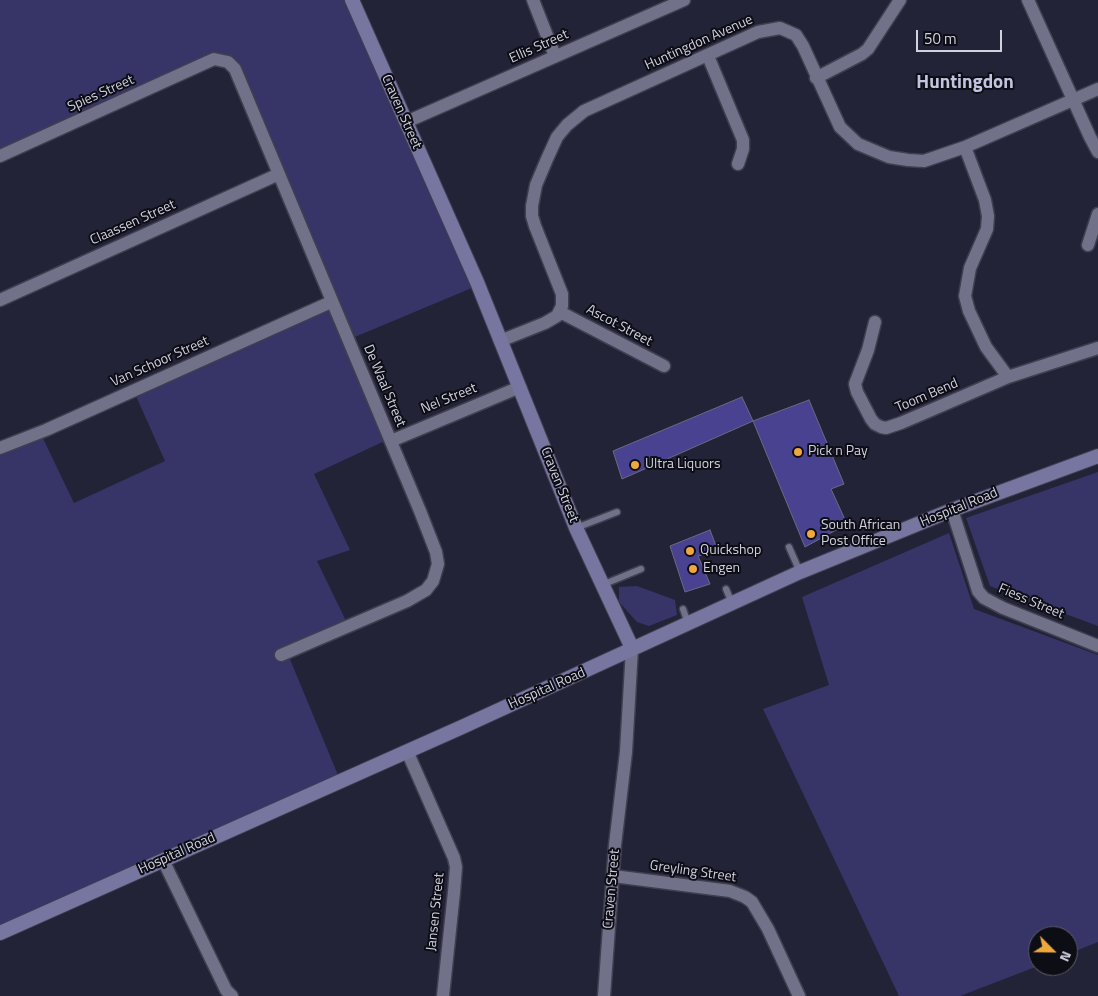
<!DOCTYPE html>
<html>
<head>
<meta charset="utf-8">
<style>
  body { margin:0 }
  #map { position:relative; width:1098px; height:996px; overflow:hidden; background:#232337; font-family:"Titillium Web",sans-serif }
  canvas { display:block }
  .north { position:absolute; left:1028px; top:926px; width:50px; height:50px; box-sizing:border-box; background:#0d0d16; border:1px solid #5b5b66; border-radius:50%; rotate:113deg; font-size:14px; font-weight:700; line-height:20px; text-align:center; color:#d0d1de }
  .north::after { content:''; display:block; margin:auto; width:18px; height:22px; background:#eea83c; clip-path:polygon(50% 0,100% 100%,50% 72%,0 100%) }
  .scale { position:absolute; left:916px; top:30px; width:86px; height:22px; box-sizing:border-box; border:2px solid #d0d1de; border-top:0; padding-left:6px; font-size:15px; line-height:18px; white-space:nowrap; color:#d0d1de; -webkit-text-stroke:4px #0d0d16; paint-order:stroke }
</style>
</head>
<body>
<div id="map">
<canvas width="1098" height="996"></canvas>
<div class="north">N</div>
<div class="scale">50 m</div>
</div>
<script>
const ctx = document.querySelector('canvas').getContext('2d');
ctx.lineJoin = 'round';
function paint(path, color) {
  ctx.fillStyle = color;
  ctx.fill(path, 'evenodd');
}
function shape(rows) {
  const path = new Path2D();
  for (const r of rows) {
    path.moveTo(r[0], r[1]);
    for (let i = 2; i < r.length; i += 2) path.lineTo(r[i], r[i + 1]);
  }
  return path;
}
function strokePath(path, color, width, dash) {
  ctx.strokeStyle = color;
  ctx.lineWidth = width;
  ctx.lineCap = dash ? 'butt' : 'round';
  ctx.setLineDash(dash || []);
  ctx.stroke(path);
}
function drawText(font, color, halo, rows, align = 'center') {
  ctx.font = font + ' "Titillium Web",sans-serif';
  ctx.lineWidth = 4;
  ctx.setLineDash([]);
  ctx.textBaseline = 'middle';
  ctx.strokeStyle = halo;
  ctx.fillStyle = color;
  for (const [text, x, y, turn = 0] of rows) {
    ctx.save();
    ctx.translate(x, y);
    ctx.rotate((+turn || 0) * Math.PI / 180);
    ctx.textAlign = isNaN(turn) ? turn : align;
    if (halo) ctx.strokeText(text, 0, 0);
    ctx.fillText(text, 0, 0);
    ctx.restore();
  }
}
paint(shape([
  [0,0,362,0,359,1,479,285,350,339,391,438,314,474,350,550,317,561,347,623,287,652,340,780,0,933,0,445,38,428,74,503,165,461,132,387,333,299,236,68,213,57,0,152],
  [1098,472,1098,626,990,586,966,518],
  [949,533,974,609,1098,655,1098,942,1068,954,1068,936,1038,936,1038,966,960,996,899,996,763,709,829,685,802,597],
  [637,586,675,600,677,615,649,626,637,622,619,602,619,587]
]), '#373467');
const building = shape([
  [742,397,753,421,622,479,613,451,742,397],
  [809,400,844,484,831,489,847,524,805,547,753,421,809,400],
  [710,530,718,551,698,556,710,584,685,592,670,546,710,530]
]);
paint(building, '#494291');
strokePath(building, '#696a82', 1);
const service = shape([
  [576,528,617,512],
  [789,547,800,572],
  [602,585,641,569],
  [726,589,732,603],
  [683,609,688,623]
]);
const minor = shape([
  [533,0,555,56],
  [1028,0,1090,137,1098,152],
  [708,56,743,140,743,149,738,164],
  [816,78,862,54,868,49,900,0],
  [406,122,684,0],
  [965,147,985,200,988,216,987,229,970,268,965,296,969,311,986,347,1008,377],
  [0,156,214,59,228,62,235,69,420,511,436,552,438,564,433,581,426,590,407,601,281,655],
  [1088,245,1098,214],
  [0,300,279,174],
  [560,312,664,366],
  [875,322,868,350,855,384,857,392,871,419,875,424,881,427,886,428,901,423,1008,377,1098,348],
  [500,341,545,323,557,316,562,306,562,294,535,226,532,216,532,206,536,185,547,159,557,137,567,125,584,111,758,32,780,28,796,35,803,46,840,127,858,144,889,157,908,160,924,161,965,147,1098,89],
  [391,441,520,387],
  [0,448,46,430,331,302],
  [952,510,974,578,978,591,984,598,1003,608,1098,646],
  [407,751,454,858,456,867,454,892,443,996],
  [163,860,226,990,232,996],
  [613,876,730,891,745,897,752,902,768,929,799,996],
  [604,996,615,845,626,752,632,648]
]);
const secondary = shape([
  [352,0,477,282,576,528,632,648],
  [0,933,462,727,800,572,952,510,1098,456]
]);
strokePath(service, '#403f50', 9);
strokePath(minor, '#403f50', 15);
strokePath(secondary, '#403f50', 16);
strokePath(service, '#71728a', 6);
strokePath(minor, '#71728a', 12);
strokePath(secondary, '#7776a1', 14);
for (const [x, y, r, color] of [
  [798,452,5,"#eea83c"],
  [635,465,5,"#eea83c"],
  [811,534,5,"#eea83c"],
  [690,551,5,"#eea83c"],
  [693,569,5,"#eea83c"]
]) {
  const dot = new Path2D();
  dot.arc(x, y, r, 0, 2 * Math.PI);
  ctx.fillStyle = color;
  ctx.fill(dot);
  strokePath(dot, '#0d0d16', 2);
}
drawText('14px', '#d0d1de', '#0d0d16', [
  ["Huntingdon Avenue",699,43,-24],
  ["Ellis Street",539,47,-24],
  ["Spies Street",101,94,-24],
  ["Craven Street",401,112,66],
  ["Claassen Street",133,223,-24],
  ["Ascot Street",619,326,28],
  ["Van Schoor Street",160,362,-24],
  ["De Waal Street",384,386,67],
  ["Toom Bend",927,396,-23],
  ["Nel Street",449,399,-22],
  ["Craven Street",559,485,68],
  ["Hospital Road",959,508,-22],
  ["Fiess Street",1031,602,23],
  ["Hospital Road",547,689,-24],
  ["Hospital Road",177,854,-24],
  ["Greyling Street",693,872,8],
  ["Craven Street",612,889,-85],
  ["Jansen Street",436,912,-84]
]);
drawText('14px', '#d0d1de', '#0d0d16', [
  ["Pick n Pay",808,452],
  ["Ultra Liquors",645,465],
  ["South African",821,526],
  ["Post Office",821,542],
  ["Quickshop",700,551],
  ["Engen",703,569]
], 'left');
drawText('bold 19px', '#c2c3de', '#0d0d16', [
  ["Huntingdon",965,83]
]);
</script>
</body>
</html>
